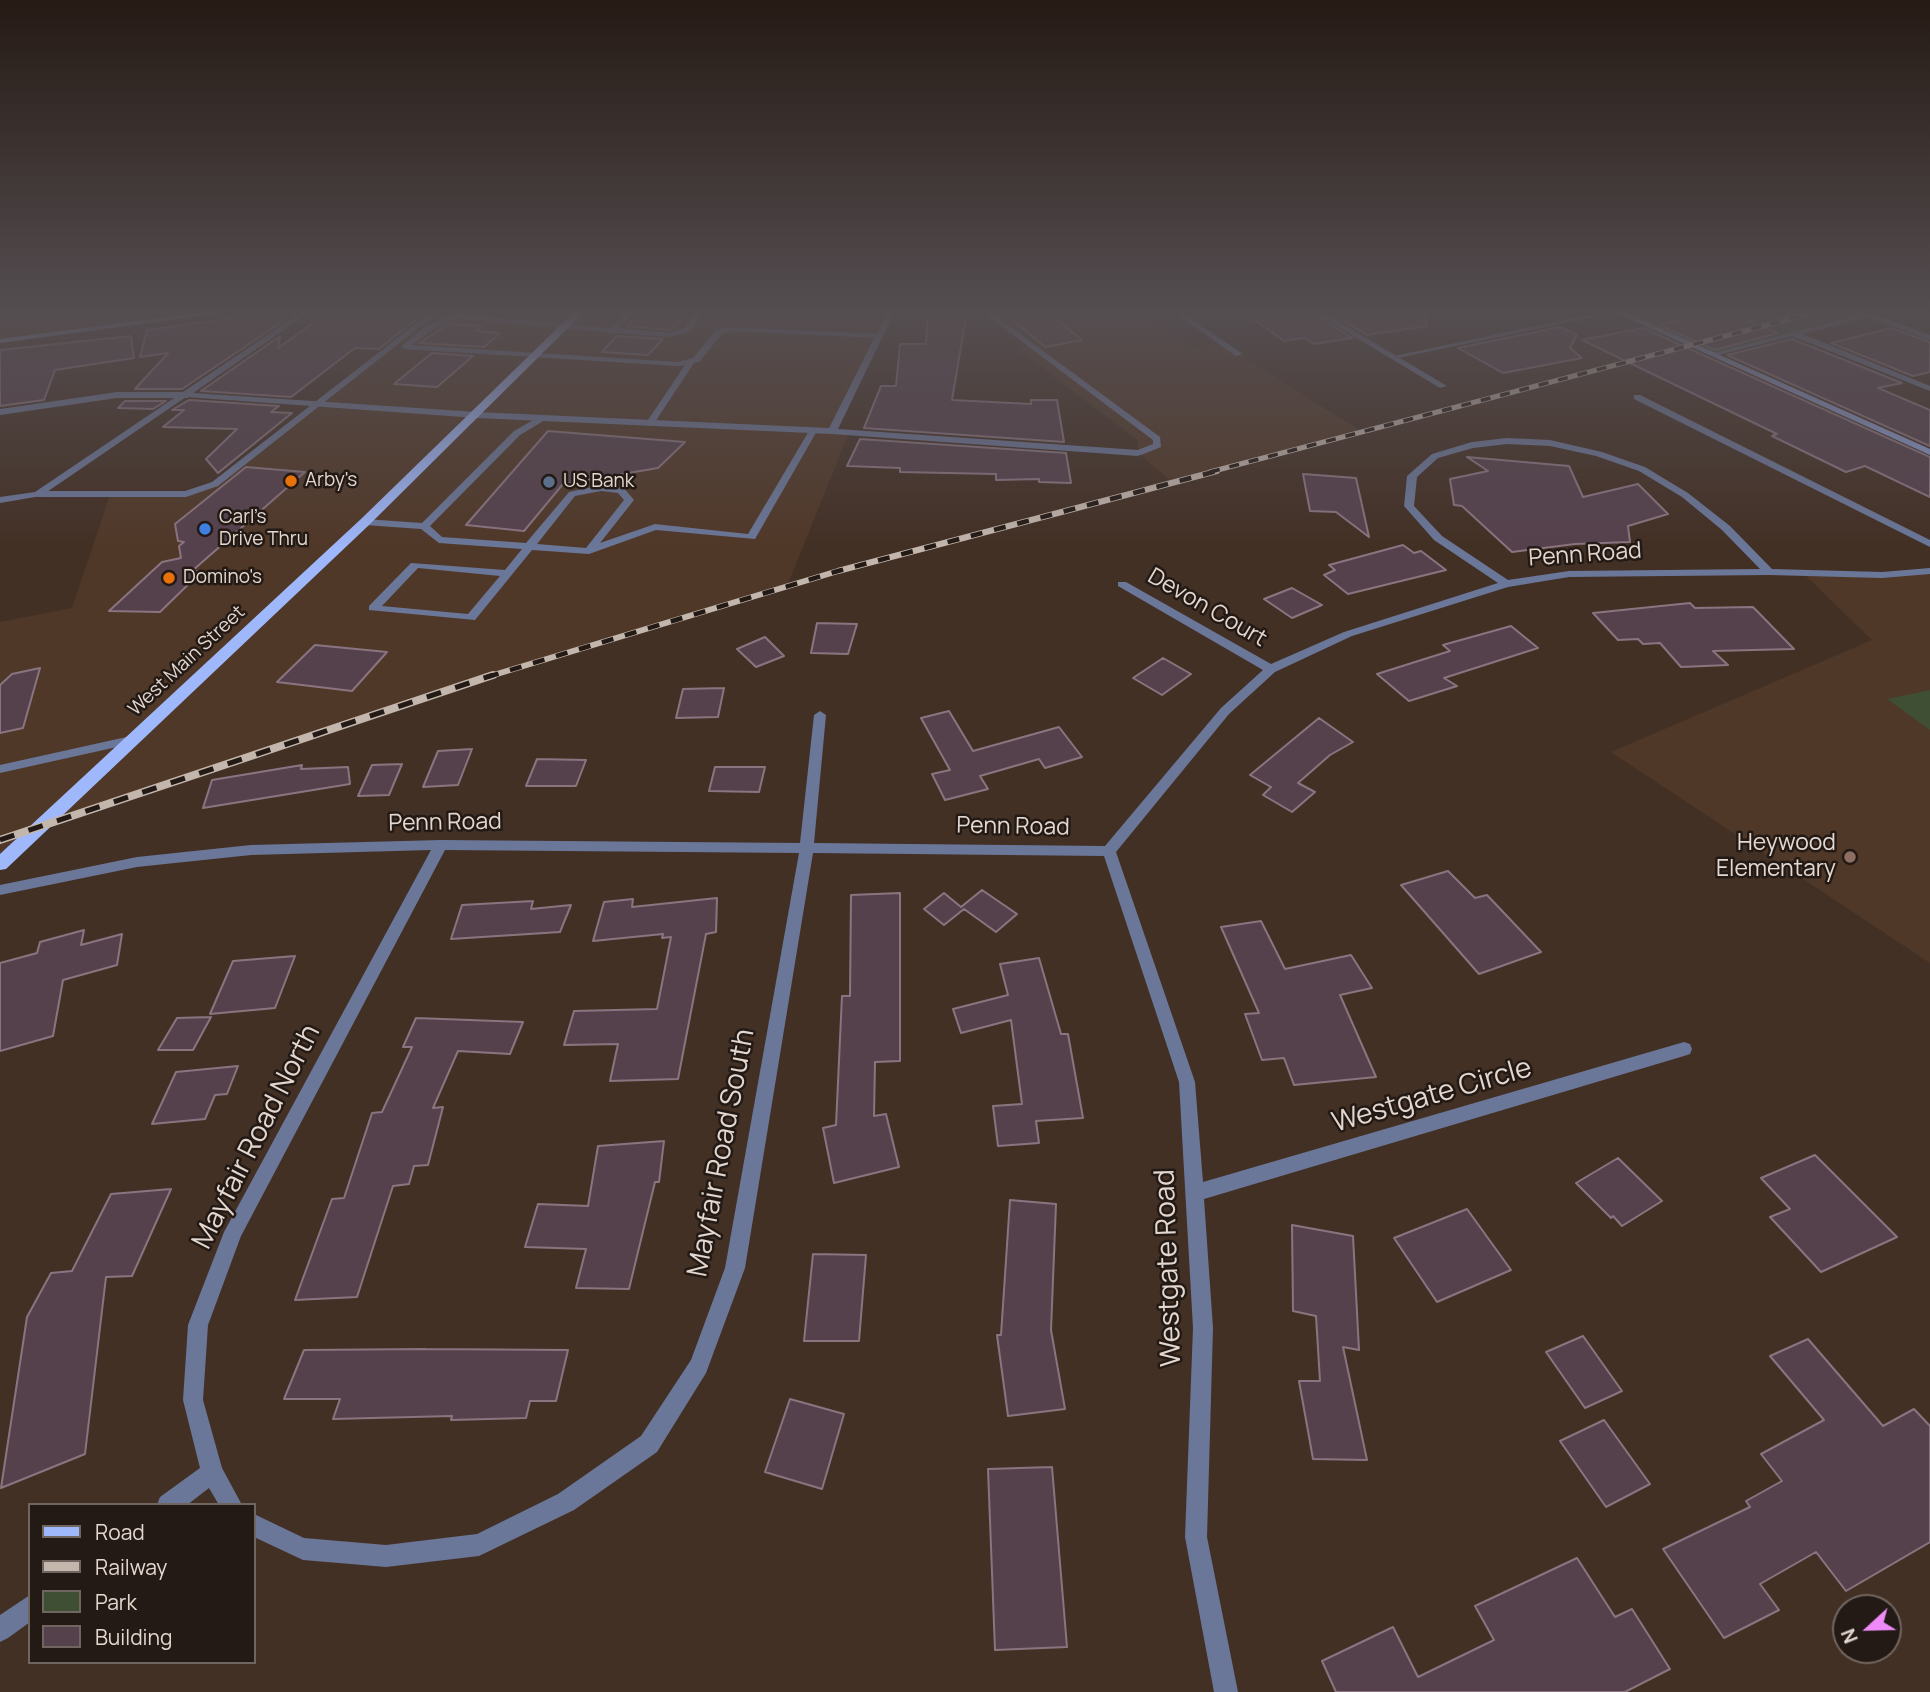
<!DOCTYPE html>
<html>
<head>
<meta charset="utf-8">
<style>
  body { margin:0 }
  #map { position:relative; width:1930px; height:1692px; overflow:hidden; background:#433025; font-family:Manrope,sans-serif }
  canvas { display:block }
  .legend { position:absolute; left:28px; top:1503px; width:228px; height:161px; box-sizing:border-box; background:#231a15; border:2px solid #70665f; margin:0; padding:9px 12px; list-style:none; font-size:21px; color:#e3d7cf }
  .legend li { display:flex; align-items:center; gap:14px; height:35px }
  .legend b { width:35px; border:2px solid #70665f }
  .north { position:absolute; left:1832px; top:1594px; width:70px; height:70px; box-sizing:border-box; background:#231a15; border:2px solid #70665f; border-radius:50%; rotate:248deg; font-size:19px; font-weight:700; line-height:28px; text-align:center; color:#e3d7cf }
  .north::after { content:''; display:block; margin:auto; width:24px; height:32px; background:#ee8bf8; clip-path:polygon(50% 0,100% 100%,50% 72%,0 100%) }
</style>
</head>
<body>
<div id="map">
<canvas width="1930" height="1692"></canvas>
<ul class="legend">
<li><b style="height:9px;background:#9fb8fc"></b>Road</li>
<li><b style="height:9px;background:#c3b6ad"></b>Railway</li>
<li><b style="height:19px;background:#3f4f34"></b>Park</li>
<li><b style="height:19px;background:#55414c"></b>Building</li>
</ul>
<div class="north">N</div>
</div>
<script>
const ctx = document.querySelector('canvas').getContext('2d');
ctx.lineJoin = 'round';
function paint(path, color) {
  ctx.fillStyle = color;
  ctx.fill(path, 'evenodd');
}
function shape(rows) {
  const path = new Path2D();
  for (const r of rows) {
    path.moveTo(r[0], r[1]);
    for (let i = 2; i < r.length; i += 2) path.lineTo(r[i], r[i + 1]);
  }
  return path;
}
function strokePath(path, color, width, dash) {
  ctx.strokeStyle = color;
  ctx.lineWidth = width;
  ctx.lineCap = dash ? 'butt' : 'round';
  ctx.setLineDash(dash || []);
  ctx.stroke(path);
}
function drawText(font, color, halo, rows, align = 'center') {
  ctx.font = font + ' Manrope,sans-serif';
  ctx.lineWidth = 5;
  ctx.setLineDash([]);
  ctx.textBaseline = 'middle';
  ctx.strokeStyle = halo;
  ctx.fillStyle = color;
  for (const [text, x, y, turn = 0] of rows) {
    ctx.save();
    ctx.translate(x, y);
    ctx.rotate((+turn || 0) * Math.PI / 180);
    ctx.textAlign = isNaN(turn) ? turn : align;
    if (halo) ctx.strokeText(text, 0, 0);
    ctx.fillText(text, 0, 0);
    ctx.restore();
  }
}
paint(shape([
  [0,311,234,311,0,341],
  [437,311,892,311,832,431,849,433,787,586,486,677,37,827,0,864,0,622,72,608,111,492,186,494,215,484],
  [984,311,1133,311,1190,348,1222,343,1362,432,1172,482,1138,453,1138,440,1015,348,1028,346],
  [1930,571,1930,963,1611,752,1872,640,1803,573,1882,575]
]), '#503828');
paint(shape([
  [1615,311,1888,311,1714,354],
  [1930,690,1930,730,1887,699]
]), '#3f4f34');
const building = shape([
  [284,311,282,322,182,389,135,389,168,353,140,357,147,330,284,311],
  [330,311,427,311,379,349,355,348,291,397,201,391,280,336,278,348,330,311],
  [641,311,680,311,676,315,684,316,672,329,667,330,627,326,641,311],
  [954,311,967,311,952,400,1031,404,1031,400,1057,400,1064,442,864,428,881,386,896,386,900,344,926,344,928,316,954,311],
  [1002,311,1046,311,1082,340,1045,347,1002,311],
  [1242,311,1309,311,1352,338,1314,344,1304,338,1284,341,1242,311],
  [1327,311,1426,311,1427,326,1367,335,1327,311],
  [1725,311,1778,333,1715,350,1659,325,1725,311],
  [449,324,481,326,476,331,500,333,484,347,419,343,449,324],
  [1560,327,1577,335,1570,348,1582,358,1503,373,1458,348,1560,327],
  [1643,328,1930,457,1930,497,1865,466,1846,472,1772,436,1777,434,1582,340,1643,328],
  [1891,328,1930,342,1930,372,1913,376,1831,343,1891,328],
  [131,336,134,358,55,370,44,400,0,406,0,350,131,336],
  [617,336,663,339,648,355,602,352,617,336],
  [1792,339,1902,383,1878,388,1930,410,1930,446,1727,355,1792,339],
  [432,353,473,356,437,387,394,384,432,353],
  [189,400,279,406,271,412,292,413,218,473,206,459,237,429,163,427,184,410,172,410,189,400],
  [125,401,166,401,153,409,118,408,125,401],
  [548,431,685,442,658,468,563,484,524,531,466,525,548,431],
  [860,439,1066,453,1071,483,1039,482,1039,479,996,480,996,474,900,472,900,468,847,466,860,439],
  [1467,457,1569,466,1583,497,1638,484,1668,514,1628,526,1630,542,1575,544,1512,552,1462,506,1454,505,1450,479,1488,471,1467,457],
  [246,467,305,472,192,571,202,571,160,612,109,611,162,562,181,558,179,546,184,542,178,541,175,524,246,467],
  [1303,474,1356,478,1369,537,1336,512,1310,511,1303,474],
  [1403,545,1414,553,1421,551,1446,570,1348,594,1324,575,1335,570,1329,565,1403,545],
  [1292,588,1322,605,1292,618,1264,599,1292,588],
  [1690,603,1695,608,1753,607,1794,649,1713,651,1728,665,1681,667,1660,643,1643,644,1638,639,1618,640,1593,613,1690,603],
  [817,623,857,624,848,654,811,653,817,623],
  [1511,626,1538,648,1444,678,1457,686,1409,701,1377,674,1450,651,1443,645,1511,626],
  [765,637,784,656,756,667,737,649,765,637],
  [315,645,387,652,352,691,277,682,315,645],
  [1163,658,1191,674,1162,695,1133,678,1163,658],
  [40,668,23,728,0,733,0,685,12,674,40,668],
  [724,688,718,717,676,718,683,689,724,688],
  [949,711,973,751,1059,727,1082,757,1045,768,1039,759,980,776,988,789,945,800,932,774,950,770,921,718,949,711],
  [1319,718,1353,742,1330,755,1298,783,1315,792,1292,812,1263,795,1271,787,1250,775,1319,718],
  [472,749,458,785,423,787,438,751,472,749],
  [537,759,586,760,576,786,526,786,537,759],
  [402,764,389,795,358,796,372,765,402,764],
  [302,765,301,769,348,767,350,784,203,808,212,780,302,765],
  [715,767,765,767,759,792,709,791,715,767],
  [1448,871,1475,898,1487,895,1541,952,1479,974,1401,885,1448,871],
  [982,890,1017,914,996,932,964,909,944,925,924,909,944,893,961,907,982,890],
  [900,893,900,1061,875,1062,874,1116,886,1114,899,1167,834,1183,823,1128,836,1125,842,996,850,996,851,895,900,893],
  [717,898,716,932,706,934,678,1079,610,1081,618,1044,564,1045,574,1011,657,1009,671,937,662,938,663,934,593,941,604,902,633,899,632,907,717,898],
  [533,901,531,909,571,905,560,932,451,939,462,905,533,901],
  [1261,921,1285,969,1351,955,1372,988,1340,995,1376,1077,1294,1085,1284,1058,1262,1060,1245,1014,1259,1013,1221,927,1261,921],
  [84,930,81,945,122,934,117,965,63,980,53,1036,0,1051,0,963,37,953,40,942,84,930],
  [295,956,275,1008,210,1014,233,961,295,956],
  [1039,958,1061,1034,1068,1034,1083,1118,1036,1121,1039,1143,998,1146,993,1106,1022,1104,1011,1020,961,1033,953,1009,1008,995,1000,964,1039,958],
  [211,1017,193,1050,158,1050,177,1018,211,1017],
  [416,1018,523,1022,510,1054,458,1051,433,1108,443,1107,428,1165,414,1166,409,1184,393,1186,357,1297,295,1300,332,1199,344,1198,372,1113,382,1112,412,1047,403,1047,416,1018],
  [238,1066,227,1094,215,1095,205,1119,152,1124,176,1072,238,1066],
  [664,1141,659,1182,655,1182,629,1289,576,1288,586,1249,525,1247,538,1204,588,1206,598,1146,664,1141],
  [1815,1155,1897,1237,1821,1272,1770,1217,1790,1209,1761,1178,1815,1155],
  [1618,1158,1662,1201,1622,1226,1613,1216,1611,1218,1576,1183,1618,1158],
  [171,1189,132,1276,106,1277,85,1454,1,1488,27,1317,51,1273,72,1271,111,1194,171,1189],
  [1010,1200,1056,1204,1051,1330,1065,1409,1008,1416,997,1335,1001,1335,1010,1200],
  [1467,1209,1511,1270,1437,1302,1394,1238,1467,1209],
  [1292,1225,1353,1236,1359,1350,1343,1347,1367,1460,1313,1459,1299,1381,1320,1381,1316,1316,1293,1311,1292,1225],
  [813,1254,866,1255,859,1341,804,1341,813,1254],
  [1583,1336,1622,1391,1585,1408,1546,1352,1583,1336],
  [1808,1339,1883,1426,1914,1409,1930,1426,1930,1542,1846,1591,1816,1552,1760,1584,1779,1610,1724,1638,1663,1549,1750,1507,1746,1501,1782,1481,1761,1454,1824,1420,1770,1356,1808,1339],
  [425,1349,568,1350,556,1401,530,1401,526,1418,451,1420,452,1416,333,1419,340,1399,284,1399,304,1350,425,1349],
  [790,1399,844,1414,822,1489,765,1472,790,1399],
  [1604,1420,1650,1484,1606,1507,1560,1441,1604,1420],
  [1052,1467,1067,1647,995,1650,988,1469,1052,1467],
  [1577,1558,1615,1617,1632,1609,1670,1669,1625,1692,1336,1692,1322,1661,1393,1627,1418,1677,1494,1640,1475,1606,1577,1558]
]);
paint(building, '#55414c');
strokePath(building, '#8a7480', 2);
paint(shape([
  [432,311,440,311,218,486,186,497,38,497,33,494,38,491,185,491,212,482,432,311],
  [628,311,635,311,619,328,667,333,684,328,697,311,704,311,690,332,667,337,615,333,611,334,607,332,455,318,430,331,412,345,678,362,693,358,716,330,728,327,880,334,884,336,880,338,729,331,722,334,699,362,694,363,653,425,650,426,646,423,685,365,678,366,405,349,401,347,424,327,454,314,611,328,628,311],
  [981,311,989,311,1160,437,1161,447,1141,455,1135,455,1135,451,1153,444,1153,440,981,311],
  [1172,311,1180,311,1243,354,1236,356,1172,311],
  [1607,311,1619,312,1393,359,1389,357,1607,311],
  [1792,332,1798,332,1930,386,1930,391,1792,336,1792,332],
  [117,392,187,392,191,395,187,398,117,398,0,415,0,409,117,392],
  [1634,395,1640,395,1930,540,1930,547,1634,399,1634,395],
  [542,415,545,416,545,420,520,435,430,526,442,537,526,543,569,492,601,485,624,488,634,500,600,543,655,524,748,534,809,431,813,428,817,431,755,539,656,530,589,554,532,550,475,620,369,610,369,606,411,563,505,570,522,549,439,543,421,529,365,525,360,522,365,519,422,523,514,431,542,415],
  [601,491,618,493,624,500,586,548,537,544,575,496,601,491],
  [418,568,500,576,468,614,382,606,418,568]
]), '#6b7799');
paint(shape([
  [303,311,311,311,193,393,477,412,829,428,888,311,895,311,838,429,1138,450,1143,453,1138,456,832,434,477,418,186,397,41,496,0,503,0,497,35,492,303,311],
  [1312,311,1321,311,1447,386,1440,388,1312,311],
  [1874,311,1887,311,1876,315,1930,335,1930,340,1868,317,1714,356,1710,354,1874,311],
  [1507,438,1550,440,1602,452,1645,467,1688,493,1730,526,1772,569,1882,572,1930,568,1930,574,1882,578,1769,575,1569,577,1508,587,1352,636,1275,672,1229,714,1116,852,1195,1082,1203,1182,1684,1042,1690,1044,1692,1049,1690,1054,1684,1056,1204,1199,1213,1328,1207,1537,1238,1692,1214,1692,1185,1537,1193,1328,1179,1082,1104,856,813,853,745,1268,706,1373,657,1452,574,1510,479,1556,386,1567,303,1560,254,1537,254,1514,304,1538,386,1545,477,1534,558,1494,641,1436,691,1360,725,1268,799,853,445,850,241,1236,208,1325,203,1400,222,1468,242,1505,219,1505,209,1488,187,1505,157,1505,160,1497,200,1468,183,1400,188,1325,224,1232,431,850,251,855,137,867,0,895,0,885,137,857,251,845,441,840,800,843,814,715,820,711,826,715,814,843,1105,846,1221,708,1263,670,1118,586,1118,582,1126,582,1271,664,1344,632,1498,583,1434,540,1404,506,1407,476,1432,454,1472,442,1507,438],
  [1507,444,1550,446,1596,456,1639,471,1682,497,1722,530,1760,569,1569,571,1508,580,1442,536,1414,506,1417,477,1438,458,1473,448,1507,444],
  [131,736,135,737,137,740,135,743,0,773,0,765,131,736],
  [30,1595,30,1622,8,1638,0,1642,0,1615,30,1595]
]), '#6b7799');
paint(shape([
  [214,311,237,311,0,343,0,339,214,311],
  [1612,311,1622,311,1930,449,1930,455,1612,311]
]), '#899cd1');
paint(shape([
  [575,311,585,311,369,525,6,869,0,870,0,854,361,519,575,311]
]), '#9fb8fc');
const railFar2 = shape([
  [1210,472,1820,311]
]);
const railFar1 = shape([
  [487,677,838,571,1217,471]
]);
const rail = shape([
  [0,840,493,675]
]);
strokePath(railFar2, '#c3b6ad', 5);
strokePath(railFar1, '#c3b6ad', 6);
strokePath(rail, '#c3b6ad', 8);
strokePath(railFar2, '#231a15', 3.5, [10]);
strokePath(railFar1, '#231a15', 4.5, [12]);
strokePath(rail, '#231a15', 5, [15]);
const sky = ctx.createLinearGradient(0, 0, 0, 548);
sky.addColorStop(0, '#251a14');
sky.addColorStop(0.57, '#554e51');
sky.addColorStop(1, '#554e5100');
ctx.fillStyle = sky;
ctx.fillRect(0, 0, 1930, 548);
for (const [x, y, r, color] of [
  [291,481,7,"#e8710a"],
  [549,482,7,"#5c6f8a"],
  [205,529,7,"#3f7fe0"],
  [169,578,7,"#e8710a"],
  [1850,857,7,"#8d6e63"]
]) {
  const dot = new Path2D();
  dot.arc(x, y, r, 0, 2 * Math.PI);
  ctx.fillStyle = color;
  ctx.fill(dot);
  strokePath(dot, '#231a15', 2.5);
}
drawText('19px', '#e3d7cf', '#231a15', [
  ["Arby's",305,481],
  ["US Bank",563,482],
  ["Carl’s",219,518],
  ["Drive Thru",219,540],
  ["Domino's",183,578]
], 'left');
drawText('19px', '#e3d7cf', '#231a15', [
  ["West Main Street",187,661,-43]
]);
drawText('23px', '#e3d7cf', '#231a15', [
  ["Penn Road",1585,555,-4],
  ["Devon Court",1207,608,30],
  ["Penn Road",445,823,-1],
  ["Penn Road",1013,827,1]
]);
drawText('23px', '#e3d7cf', '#231a15', [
  ["Heywood",1836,844],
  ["Elementary",1836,870]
], 'right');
drawText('28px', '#e3d7cf', '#231a15', [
  ["Westgate Circle",1432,1096,-16],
  ["Mayfair Road North",257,1137,-63],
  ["Mayfair Road South",722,1153,-79],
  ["Westgate Road",1169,1268,-92]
]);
</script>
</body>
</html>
